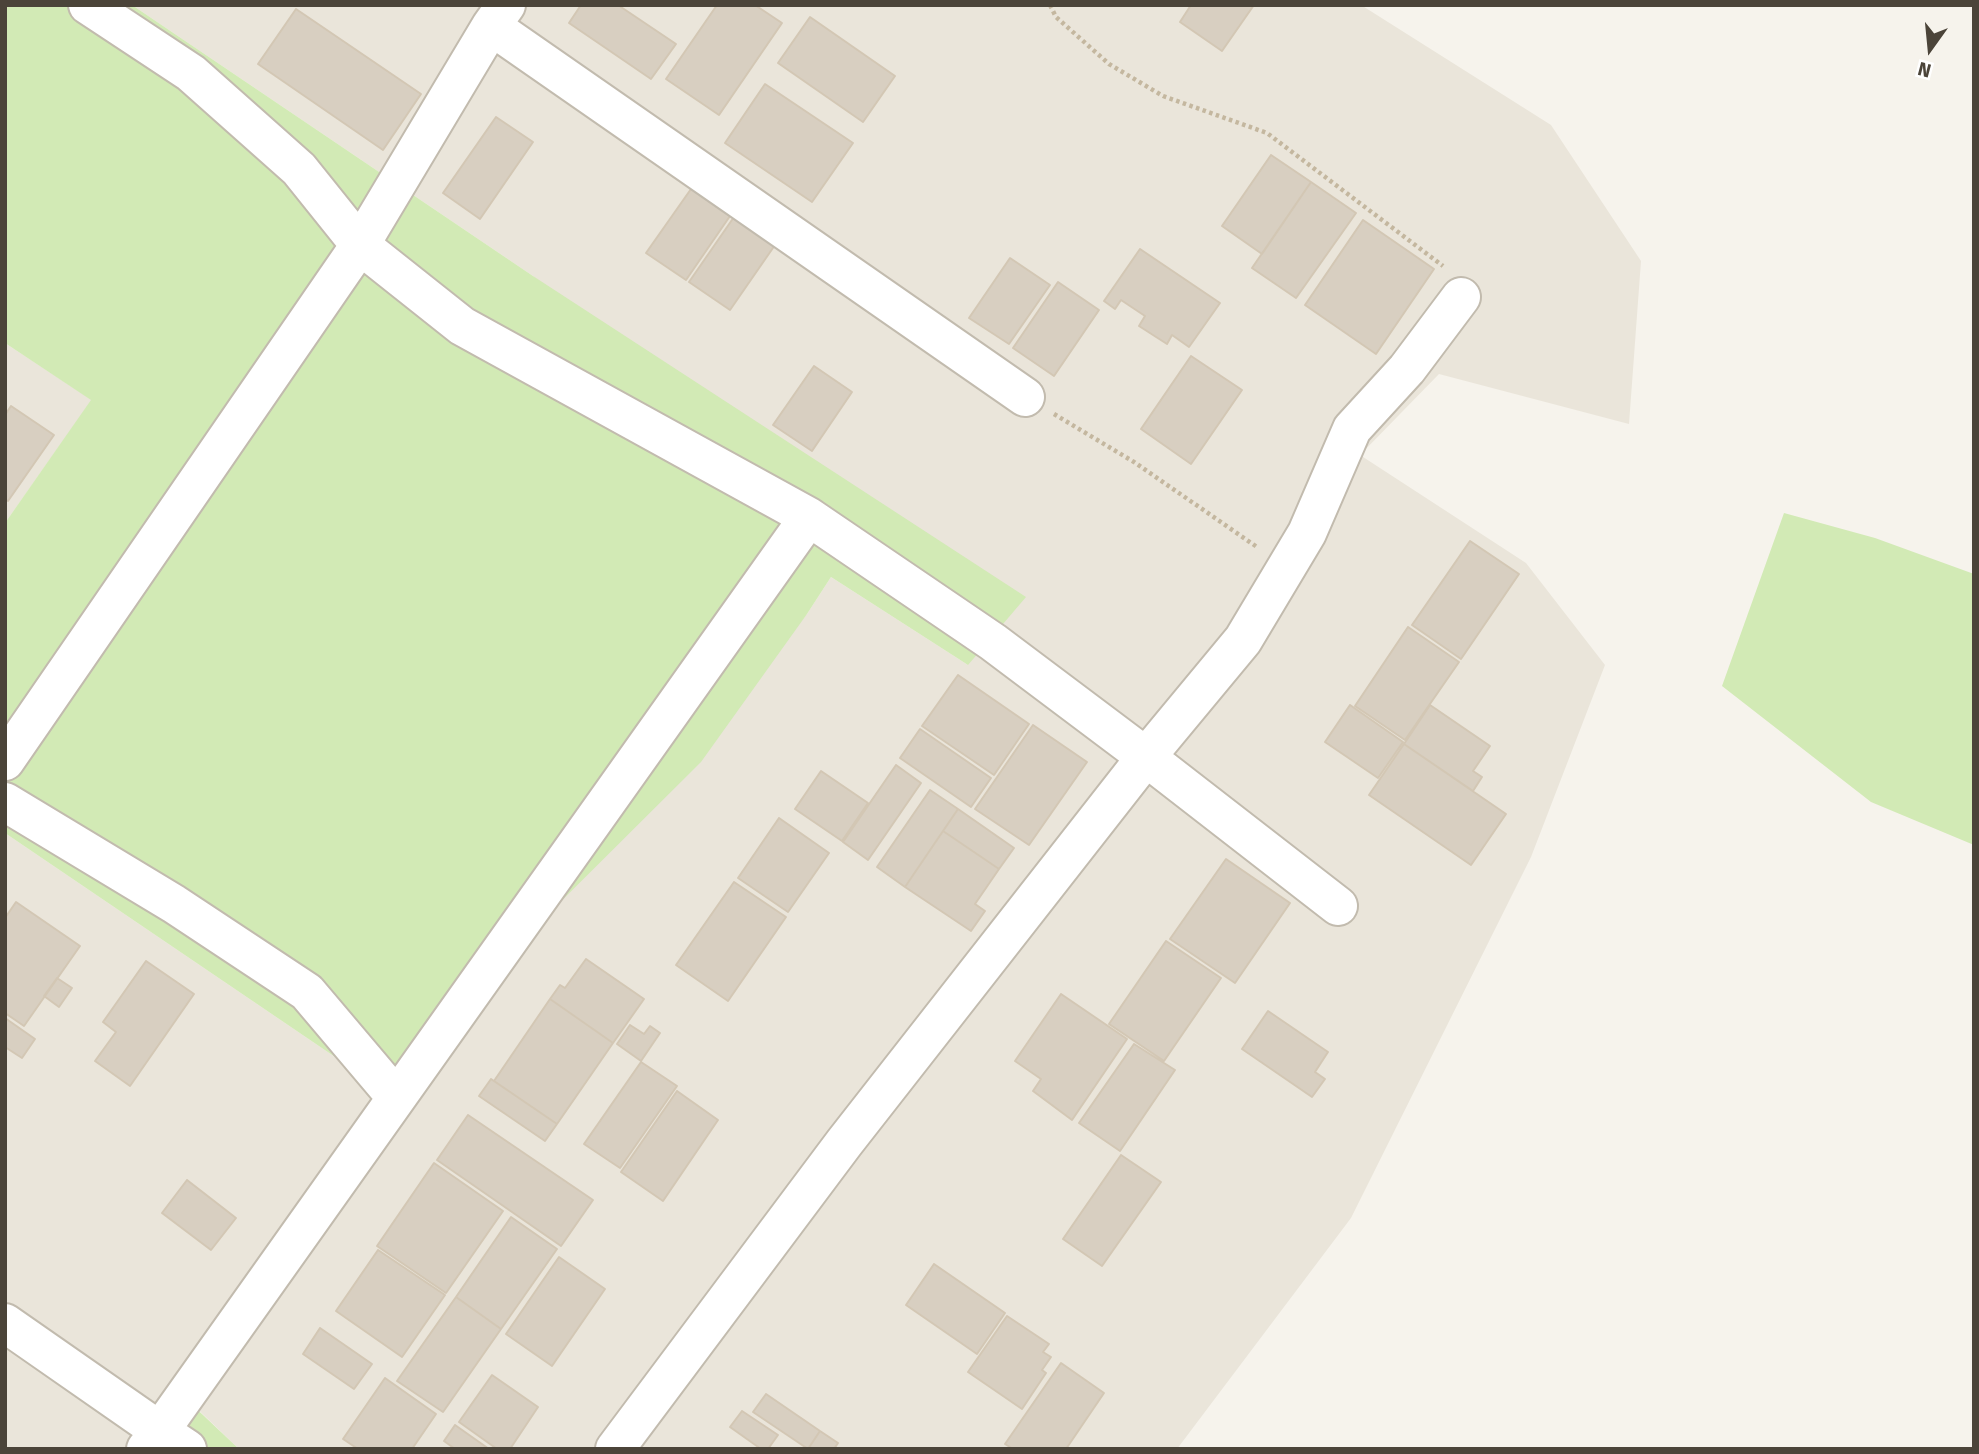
<!DOCTYPE html>
<html>
<head>
<meta charset="utf-8">
<style>
  body { margin:0 }
  #map { position:relative; width:1979px; height:1454px; overflow:hidden; background:#f6f3ec; font-family:"Fira Sans",sans-serif }
  canvas { display:block }
  .frame { position:absolute; inset:0; border:7px solid #4b4439; pointer-events:none }
  .north { position:absolute; left:1895px; top:14px; width:70px; height:70px; -webkit-text-stroke:5px #fff; paint-order:stroke; rotate:195deg; font-size:19px; font-weight:700; line-height:28px; text-align:center; color:#4b4439 }
  .north::after { content:''; display:block; margin:auto; width:24px; height:32px; background:#4b4439; clip-path:polygon(50% 0,100% 100%,50% 72%,0 100%) }
</style>
</head>
<body>
<div id="map">
<canvas width="1979" height="1454"></canvas>
<div class="frame"></div>
<div class="north">N</div>
</div>
<script>
const ctx = document.querySelector('canvas').getContext('2d');
ctx.lineJoin = 'round';
function paint(path, color) {
  ctx.fillStyle = color;
  ctx.fill(path, 'evenodd');
}
function shape(rows) {
  const path = new Path2D();
  for (const r of rows) {
    path.moveTo(r[0], r[1]);
    for (let i = 2; i < r.length; i += 2) path.lineTo(r[i], r[i + 1]);
  }
  return path;
}
function strokePath(path, color, width, dash) {
  ctx.strokeStyle = color;
  ctx.lineWidth = width;
  ctx.lineCap = dash ? 'butt' : 'round';
  ctx.setLineDash(dash || []);
  ctx.stroke(path);
}
paint(shape([
  [132,5,1361,5,1551,125,1641,261,1629,424,1439,374,1360,455,1526,563,1605,665,1531,857,1351,1218,1177,1449,239,1449,185,1397,147,1449,5,1449,5,833,397,1099,496,966,807,614,831,577,968,665,533,276],
  [5,343,92,400,5,523]
]), '#eae5da');
paint(shape([
  [5,5,132,5,533,276,1026,597,968,665,831,577,807,614,701,762,496,966,397,1099,5,833,5,523,91,400,5,343],
  [1784,513,1875,538,1974,574,1974,845,1871,802,1722,686],
  [184,1397,239,1449,147,1449]
]), '#d2eab5');
const building = shape([
  [581,5,618,5,676,44,651,79,569,23,581,5],
  [717,5,755,5,782,23,719,115,666,79,717,5],
  [1191,5,1254,5,1222,51,1180,22,1191,5],
  [296,9,421,94,383,150,258,64,296,9],
  [810,17,895,76,863,122,778,63,810,17],
  [765,84,853,143,812,202,725,143,765,84],
  [496,117,533,142,480,219,443,193,496,117],
  [1271,155,1311,182,1262,254,1222,226,1271,155],
  [1311,182,1356,213,1296,298,1252,268,1311,182],
  [691,189,730,216,686,280,646,253,691,189],
  [734,217,775,245,730,310,689,282,734,217],
  [1363,220,1434,269,1376,354,1305,305,1363,220],
  [1140,249,1220,303,1189,347,1172,335,1167,344,1139,326,1145,316,1121,300,1115,309,1104,301,1140,249],
  [1010,258,1050,285,1009,344,969,318,1010,258],
  [1058,282,1099,310,1054,376,1013,348,1058,282],
  [1191,356,1242,390,1191,464,1141,429,1191,356],
  [814,366,852,392,812,451,773,425,814,366],
  [11,406,54,435,8,501,5,499,5,415,11,406],
  [1470,541,1519,574,1461,659,1412,625,1470,541],
  [1408,627,1459,662,1405,740,1355,706,1408,627],
  [958,675,1029,724,994,775,922,726,958,675],
  [1350,705,1403,742,1378,778,1325,742,1350,705],
  [1430,705,1490,746,1473,771,1482,777,1473,791,1404,744,1430,705],
  [1033,725,1087,762,1029,845,975,809,1033,725],
  [920,729,991,778,971,807,900,758,920,729],
  [1404,744,1506,814,1471,865,1369,795,1404,744],
  [896,765,921,783,868,860,843,842,896,765],
  [821,771,868,803,842,841,795,809,821,771],
  [930,790,958,809,905,887,877,867,930,790],
  [958,809,1014,848,999,869,943,831,958,809],
  [779,818,829,853,788,912,738,878,779,818],
  [943,831,999,869,975,904,985,911,971,931,905,887,943,831],
  [1226,859,1290,903,1235,983,1170,939,1226,859],
  [734,882,786,917,728,1001,676,965,734,882],
  [16,902,80,946,24,1026,5,1013,5,918,16,902],
  [1166,941,1221,978,1164,1061,1109,1024,1166,941],
  [586,959,644,999,613,1043,550,999,560,985,565,988,586,959],
  [146,961,194,994,130,1086,95,1061,116,1032,103,1022,146,961],
  [57,978,72,988,59,1007,44,996,57,978],
  [1061,994,1127,1039,1072,1120,1033,1091,1041,1079,1015,1061,1061,994],
  [550,999,613,1043,557,1124,494,1081,550,999],
  [1268,1011,1328,1052,1315,1072,1325,1079,1312,1097,1242,1049,1268,1011],
  [5,1018,35,1039,22,1058,5,1047,5,1018],
  [630,1025,644,1034,650,1026,660,1033,641,1061,617,1044,630,1025],
  [1134,1044,1175,1070,1120,1151,1079,1123,1134,1044],
  [641,1062,677,1086,620,1168,584,1144,641,1062],
  [491,1079,557,1124,545,1141,479,1096,491,1079],
  [677,1091,718,1120,663,1201,621,1172,677,1091],
  [468,1115,593,1200,561,1246,437,1160,468,1115],
  [1121,1155,1161,1182,1102,1266,1063,1239,1121,1155],
  [434,1163,503,1211,446,1293,377,1246,434,1163],
  [187,1180,236,1218,211,1250,162,1213,187,1180],
  [511,1217,557,1249,501,1329,456,1297,511,1217],
  [378,1250,445,1295,402,1357,336,1311,378,1250],
  [559,1257,605,1289,552,1366,506,1334,559,1257],
  [934,1264,1005,1313,977,1354,906,1305,934,1264],
  [456,1297,501,1329,443,1412,397,1381,456,1297],
  [1007,1316,1049,1344,1043,1352,1051,1357,1042,1370,1046,1373,1022,1409,968,1372,1007,1316],
  [320,1328,372,1364,354,1389,303,1354,320,1328],
  [1061,1363,1104,1393,1066,1449,1013,1449,1005,1444,1061,1363],
  [492,1375,538,1407,510,1449,497,1449,459,1422,492,1375],
  [385,1378,436,1414,412,1449,358,1449,343,1439,385,1378],
  [766,1394,820,1431,808,1449,753,1412,766,1394],
  [742,1411,778,1435,768,1449,761,1449,730,1427,742,1411],
  [455,1425,489,1449,455,1449,444,1441,455,1425],
  [820,1431,838,1443,834,1449,808,1449,820,1431]
]);
paint(building, '#d8cfc1');
strokePath(building, '#d3c7b4', 2);
const minor = shape([
  [88,5,191,73,299,169,360,245,462,326,809,517,160,1431,187,1449],
  [491,26,1025,397],
  [809,517,993,642,1146,757,1243,640,1307,533,1352,429,1407,369,1461,297],
  [5,761,360,245,491,26,506,5],
  [5,802,174,904,307,992,395,1096],
  [5,1323,160,1431,146,1449],
  [615,1449,844,1143,1146,757,1338,906]
]);
strokePath(minor, '#c2bbae', 42);
strokePath(shape([
  [1050,5,1056,17,1109,64,1163,96,1267,133,1443,266],
  [1054,414,1134,462,1257,547]
]), '#c4b79f', 4.5, [3.5, 3.5]);
strokePath(minor, '#fff', 38);
</script>
</body>
</html>
